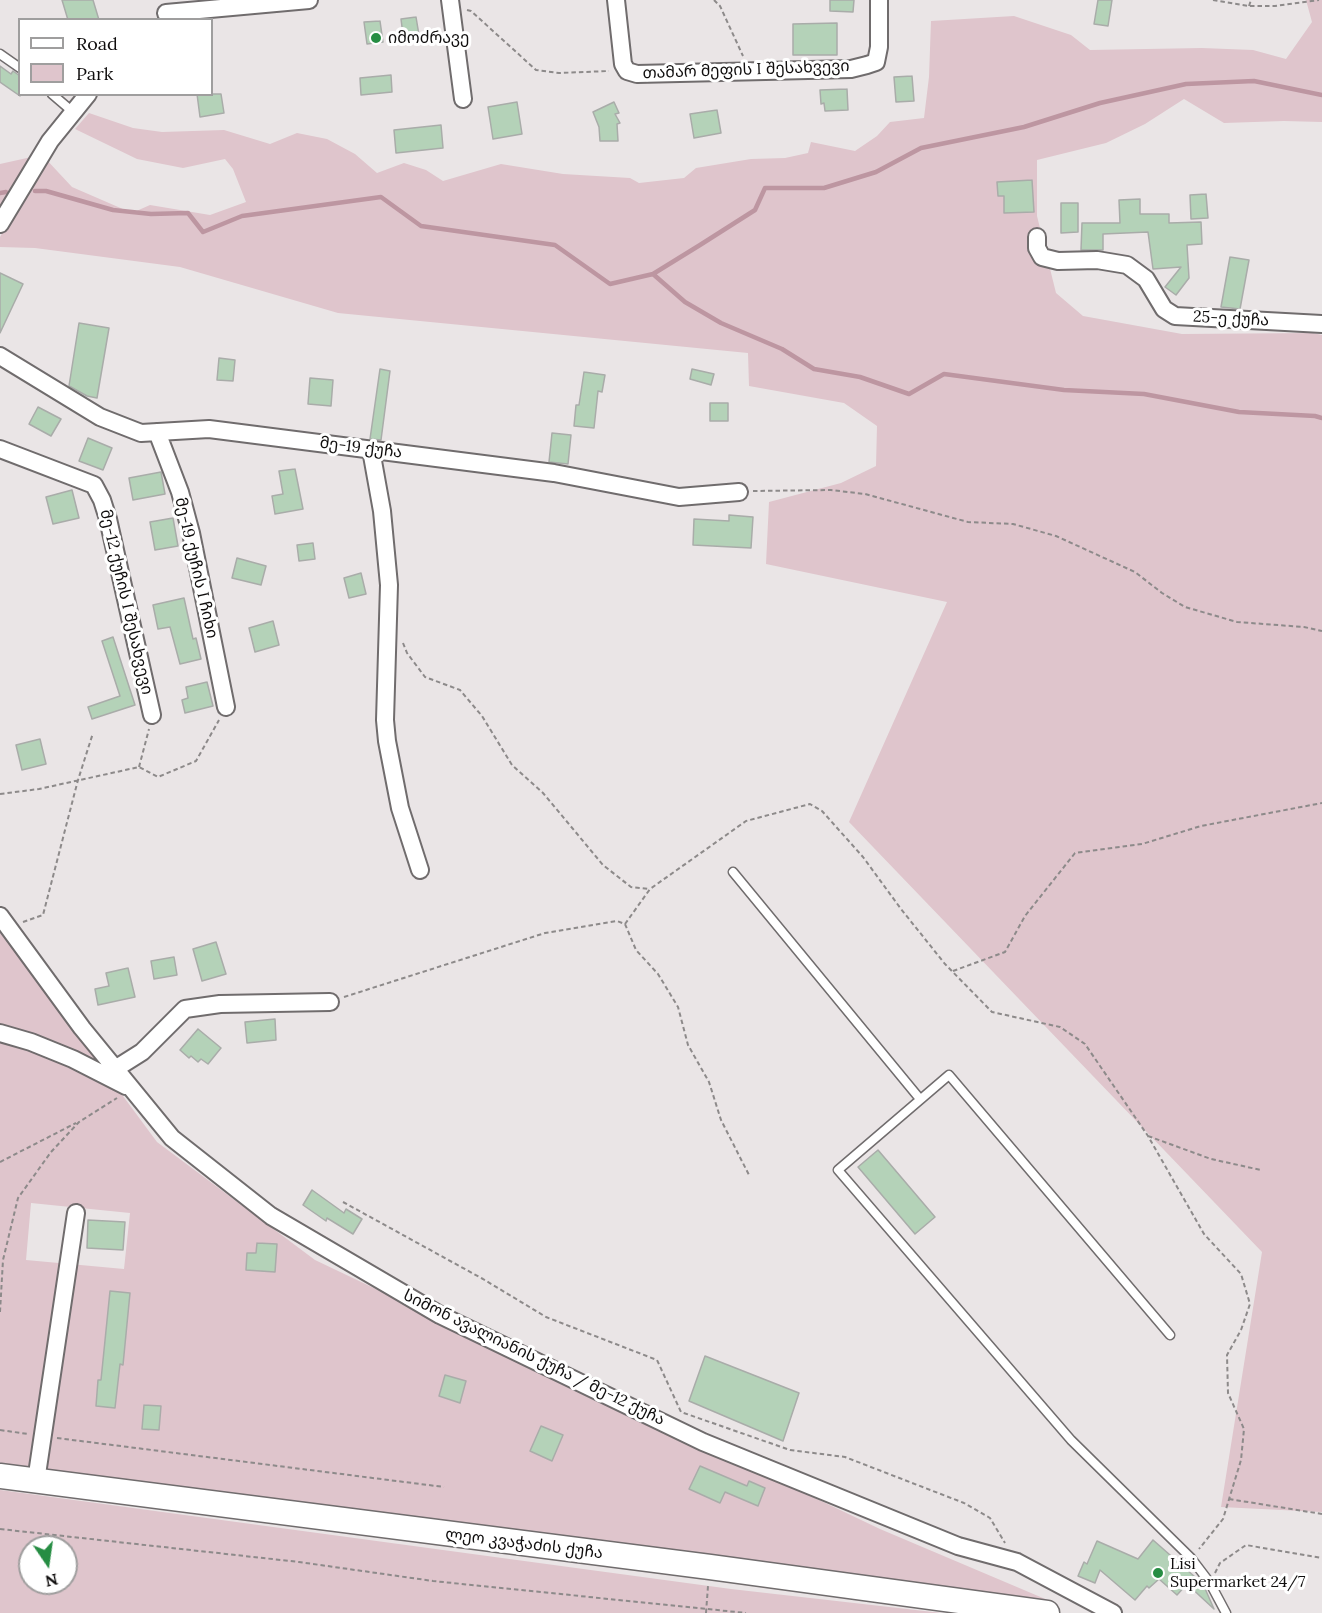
<!DOCTYPE html>
<html>
<head>
<meta charset="utf-8">
<style>
  body { margin:0 }
  #map { position:relative; width:1322px; height:1613px; overflow:hidden; background:#eae5e6; font-family:Lora,serif }
  canvas { display:block }
  .legend { position:absolute; left:18px; top:18px; width:195px; height:78px; box-sizing:border-box; background:#fff; border:2px solid #9f9e9e; margin:0; padding:8px 10px; list-style:none; font-size:18px; color:#0f0d0d }
  .legend li { display:flex; align-items:center; gap:12px; height:30px }
  .legend b { width:30px; border:2px solid #9f9e9e }
  .north { position:absolute; left:18px; top:1535px; width:60px; height:60px; box-sizing:border-box; background:#fff; border:2px solid #9f9e9e; border-radius:50%; rotate:167deg; font-size:16px; font-weight:700; line-height:24px; text-align:center; color:#0f0d0d }
  .north::after { content:''; display:block; margin:auto; width:21px; height:27px; background:#268d43; clip-path:polygon(50% 0,100% 100%,50% 72%,0 100%) }
</style>
</head>
<body>
<div id="map">
<canvas width="1322" height="1613"></canvas>
<ul class="legend">
<li><b style="height:8px;background:#fff"></b>Road</li>
<li><b style="height:16px;background:#dfc5cc"></b>Park</li>
</ul>
<div class="north">N</div>
</div>
<script>
const ctx = document.querySelector('canvas').getContext('2d');
ctx.lineJoin = 'round';
function paint(path, color) {
  ctx.fillStyle = color;
  ctx.fill(path, 'evenodd');
}
function shape(rows) {
  const path = new Path2D();
  for (const r of rows) {
    path.moveTo(r[0], r[1]);
    for (let i = 2; i < r.length; i += 2) path.lineTo(r[i], r[i + 1]);
  }
  return path;
}
function strokePath(path, color, width, dash) {
  ctx.strokeStyle = color;
  ctx.lineWidth = width;
  ctx.lineCap = dash ? 'butt' : 'round';
  ctx.setLineDash(dash || []);
  ctx.stroke(path);
}
function drawText(font, color, halo, rows, align = 'center') {
  ctx.font = font + ' Lora,"Noto Sans Georgian",serif';
  ctx.lineWidth = 6;
  ctx.setLineDash([]);
  ctx.textBaseline = 'middle';
  ctx.strokeStyle = halo;
  ctx.fillStyle = color;
  for (const [text, x, y, turn = 0] of rows) {
    ctx.save();
    ctx.translate(x, y);
    ctx.rotate((+turn || 0) * Math.PI / 180);
    ctx.textAlign = isNaN(turn) ? turn : align;
    if (halo) ctx.strokeText(text, 0, 0);
    ctx.fillText(text, 0, 0);
    ctx.restore();
  }
}
paint(shape([
  [1306,0,1322,0,1322,122,1284,121,1224,123,1184,99,1145,124,1106,143,1037,160,1037,216,1056,293,1083,316,1182,334,1313,333,1322,335,1322,1512,1221,1507,1262,1252,849,822,947,602,766,564,769,502,841,483,876,466,877,426,844,403,749,386,748,353,338,313,180,267,35,248,0,247,0,237,44,157,72,187,132,213,150,205,210,215,246,202,233,169,225,159,183,168,137,159,75,129,89,113,133,128,162,132,224,130,270,144,297,133,327,139,355,154,377,173,404,163,426,170,443,181,501,164,563,174,630,178,639,183,684,178,696,168,751,159,785,158,808,153,811,142,855,151,877,136,890,122,924,118,929,77,931,21,1014,16,1071,35,1090,50,1202,48,1253,50,1286,59,1312,22],
  [36,156,0,217,0,164],
  [0,930,157,1142,315,1260,880,1529,1057,1604,0,1471],
  [31,1203,130,1213,124,1269,26,1260],
  [0,1490,731,1589,942,1613,0,1613],
  [30,1547,66,1547,66,1583,30,1583]
]), '#dfc5cc');
strokePath(shape([
  [35,191,46,191,113,210,151,214,188,213,203,232,242,216,381,197,421,226,555,245,610,284,653,274,700,245,755,210,765,188,824,188,876,172,921,148,1024,127,1100,103,1186,84,1254,81,1322,95],
  [0,193,6,192],
  [653,274,685,302,721,323,782,349,814,369,860,377,909,394,944,374,1064,390,1144,394,1239,412,1315,416,1322,418]
]), '#bd96a1', 4.5);
const building = shape([
  [62,0,93,0,99,20,68,20,62,0],
  [830,0,854,0,853,12,830,11,830,0],
  [1098,0,1112,0,1108,26,1094,24,1098,0],
  [416,17,420,41,404,43,401,19,416,17],
  [380,21,383,42,367,44,364,22,380,21],
  [837,23,837,55,793,55,793,24,837,23],
  [0,66,11,74,13,71,20,76,20,96,0,82,0,66],
  [391,75,392,92,361,95,360,78,391,75],
  [912,76,914,101,896,102,894,77,912,76],
  [847,89,848,110,825,111,824,103,821,104,820,90,847,89],
  [197,94,221,94,224,113,200,117,197,94],
  [517,102,522,134,493,139,488,107,517,102],
  [614,102,619,113,615,114,620,123,617,124,618,141,600,141,599,127,593,112,614,102],
  [717,110,721,133,694,138,690,114,717,110],
  [441,125,443,148,396,153,394,130,441,125],
  [1032,180,1034,212,1004,213,1004,196,998,196,997,182,1032,180],
  [1206,194,1208,218,1191,219,1190,195,1206,194],
  [1140,199,1140,214,1169,214,1169,223,1201,222,1202,244,1187,245,1189,278,1176,295,1165,287,1181,267,1153,269,1148,232,1103,234,1103,250,1081,250,1082,223,1120,223,1119,200,1140,199],
  [1061,203,1078,203,1078,232,1061,233,1061,203],
  [1230,257,1249,260,1240,309,1221,307,1230,257],
  [0,273,23,284,0,333,0,273],
  [79,323,109,328,97,398,87,396,69,386,79,323],
  [219,358,235,360,233,381,217,380,219,358],
  [380,369,390,371,381,440,370,439,380,369],
  [692,369,714,374,711,385,690,379,692,369],
  [584,372,605,375,602,392,598,391,594,428,574,426,576,405,579,405,584,372],
  [310,378,333,380,331,406,308,404,310,378],
  [710,403,728,403,728,421,710,421,710,403],
  [38,407,61,419,51,436,29,424,38,407],
  [552,433,571,435,568,464,549,462,552,433],
  [88,438,112,448,103,470,79,461,88,438],
  [295,469,303,509,275,514,272,496,283,494,279,471,295,469],
  [161,472,165,494,133,500,129,478,161,472],
  [72,490,79,518,53,524,46,497,72,490],
  [729,515,753,517,751,548,693,545,694,519,729,521,729,515],
  [173,518,178,546,155,550,150,522,173,518],
  [313,543,315,559,299,561,297,545,313,543],
  [237,558,266,566,261,585,232,578,237,558],
  [361,573,366,594,349,598,344,578,361,573],
  [184,598,193,639,196,638,201,659,180,664,170,627,158,629,153,605,184,598],
  [273,621,279,645,255,652,249,628,273,621],
  [113,637,135,705,92,719,88,707,120,696,102,641,113,637],
  [207,682,213,706,185,713,182,700,188,698,186,687,207,682],
  [40,739,46,764,22,770,16,745,40,739],
  [216,942,226,974,202,981,193,949,216,942],
  [174,957,177,975,154,979,151,961,174,957],
  [128,968,135,997,98,1005,95,989,109,986,106,973,128,968],
  [275,1019,276,1040,247,1043,245,1022,275,1019],
  [198,1029,221,1048,208,1064,201,1059,198,1062,191,1056,189,1058,180,1050,198,1029],
  [878,1150,935,1217,915,1234,858,1167,878,1150],
  [312,1190,344,1213,346,1209,362,1219,353,1234,327,1218,326,1221,303,1205,312,1190],
  [88,1220,125,1222,123,1250,87,1248,88,1220],
  [257,1243,277,1244,275,1272,246,1270,247,1253,256,1253,257,1243],
  [110,1291,130,1293,123,1365,120,1364,115,1408,96,1406,98,1380,101,1380,110,1291],
  [705,1356,799,1393,783,1441,689,1401,705,1356],
  [445,1375,466,1381,460,1403,439,1396,445,1375],
  [144,1405,161,1406,159,1430,142,1429,144,1405],
  [541,1426,563,1435,552,1461,530,1451,541,1426],
  [700,1466,747,1486,749,1481,765,1488,758,1506,725,1492,720,1503,689,1489,700,1466],
  [1153,1540,1203,1584,1214,1609,1187,1584,1177,1595,1159,1579,1149,1588,1147,1586,1135,1600,1100,1570,1095,1583,1078,1576,1084,1562,1087,1564,1097,1541,1138,1559,1153,1540]
]);
paint(building, '#b4d2b8');
strokePath(building, '#a9aca9', 1.5);
const service = shape([
  [0,54,20,68],
  [52,94,73,112],
  [733,872,920,1099],
  [1170,1335,949,1075,838,1170,1071,1440,1191,1558,1210,1583,1226,1613]
]);
const minor = shape([
  [450,0,463,99],
  [616,0,623,64,627,71,637,74,851,69,867,65,876,62,879,47,879,0],
  [166,13,309,0],
  [0,224,50,141,88,94],
  [1037,237,1037,248,1042,257,1058,261,1097,260,1127,265,1146,279,1164,309,1175,316,1322,324],
  [0,356,100,417,141,433,209,429,554,473,679,497,739,492],
  [157,432,180,492,191,533,226,707],
  [0,449,94,485,102,500,108,519,152,715],
  [371,450,382,511,389,585,385,720,387,741,400,808,420,870],
  [0,916,82,1028,172,1138,271,1216,440,1315,703,1442,958,1546,1017,1562,1113,1613],
  [0,1033,31,1042,73,1059,126,1086],
  [115,1069,142,1052,185,1009,220,1004,330,1002],
  [36,1481,76,1213]
]);
const secondary = shape([
  [0,1476,710,1567,1047,1613]
]);
strokePath(service, '#706c6d', 11);
strokePath(minor, '#706c6d', 20);
strokePath(secondary, '#706c6d', 27);
strokePath(shape([
  [714,0,720,6,743,56],
  [1213,0,1249,6,1275,6,1319,0],
  [1249,6,1251,0],
  [467,10,471,11,536,70,559,73,609,71],
  [753,491,831,490,865,494,968,522,1013,524,1056,536,1135,572,1162,593,1185,607,1237,622,1304,627,1322,631],
  [403,643,407,653,425,677,460,690,482,716,512,765,543,793,603,865,631,887,650,889],
  [139,767,149,729],
  [0,794,39,789,139,767,158,777,196,761,219,720],
  [23,922,43,915,78,780,93,733],
  [625,924,650,889,746,821,810,804,822,811,863,857,901,909,945,964,992,1012,1060,1027,1085,1044,1148,1136,1204,1234,1241,1274,1250,1304,1241,1330,1227,1355,1228,1393,1244,1429,1241,1460,1223,1519,1199,1549],
  [953,971,1005,952,1025,916,1075,853,1142,844,1201,826,1322,803],
  [344,997,545,933,617,921,625,924,636,950,658,974,678,1007,688,1045,709,1082,721,1120,749,1175],
  [1148,1136,1211,1159,1261,1170],
  [0,1162,76,1123],
  [343,1202,483,1279,546,1317,657,1360,681,1412,790,1450,845,1457,964,1503,990,1518,1005,1543],
  [0,1312,3,1260,18,1198,51,1152,79,1122,117,1098],
  [0,1430,28,1434],
  [57,1438,444,1487],
  [1229,1499,1322,1514],
  [0,1529,299,1562,433,1581,746,1613],
  [1215,1573,1220,1563,1246,1545,1322,1558],
  [706,1613,708,1586]
]), '#8d8a8a', 2, [4.5, 3]);
strokePath(service, '#fff', 8);
strokePath(minor, '#fff', 16);
strokePath(secondary, '#fff', 24);
for (const [x, y, r, color] of [
  [376,38,6,"#268d43"],
  [1158,1573,6,"#268d43"]
]) {
  const dot = new Path2D();
  dot.arc(x, y, r, 0, 2 * Math.PI);
  ctx.fillStyle = color;
  ctx.fill(dot);
  strokePath(dot, '#fff', 2);
}
drawText('16px', '#0f0d0d', '#fff', [
  ["იმოძრავე",388,38],
  ["Lisi",1170,1564],
  ["Supermarket 24/7",1170,1582]
], 'left');
drawText('16px', '#0f0d0d', '#fff', [
  ["თამარ მეფის I შესახვევი",746,70,-2],
  ["25-ე ქუჩა",1231,319,3],
  ["მე-19 ქუჩა",361,448,7],
  ["მე-19 ქუჩის I ჩიხი",196,568,77],
  ["მე-12 ქუჩის I შესახვევი",126,602,77],
  ["სიმონ ავალიანის ქუჩა / მე-12 ქუჩა",534,1358,26],
  ["ლეო კვაჭაძის ქუჩა",524,1544,7]
]);
</script>
</body>
</html>
